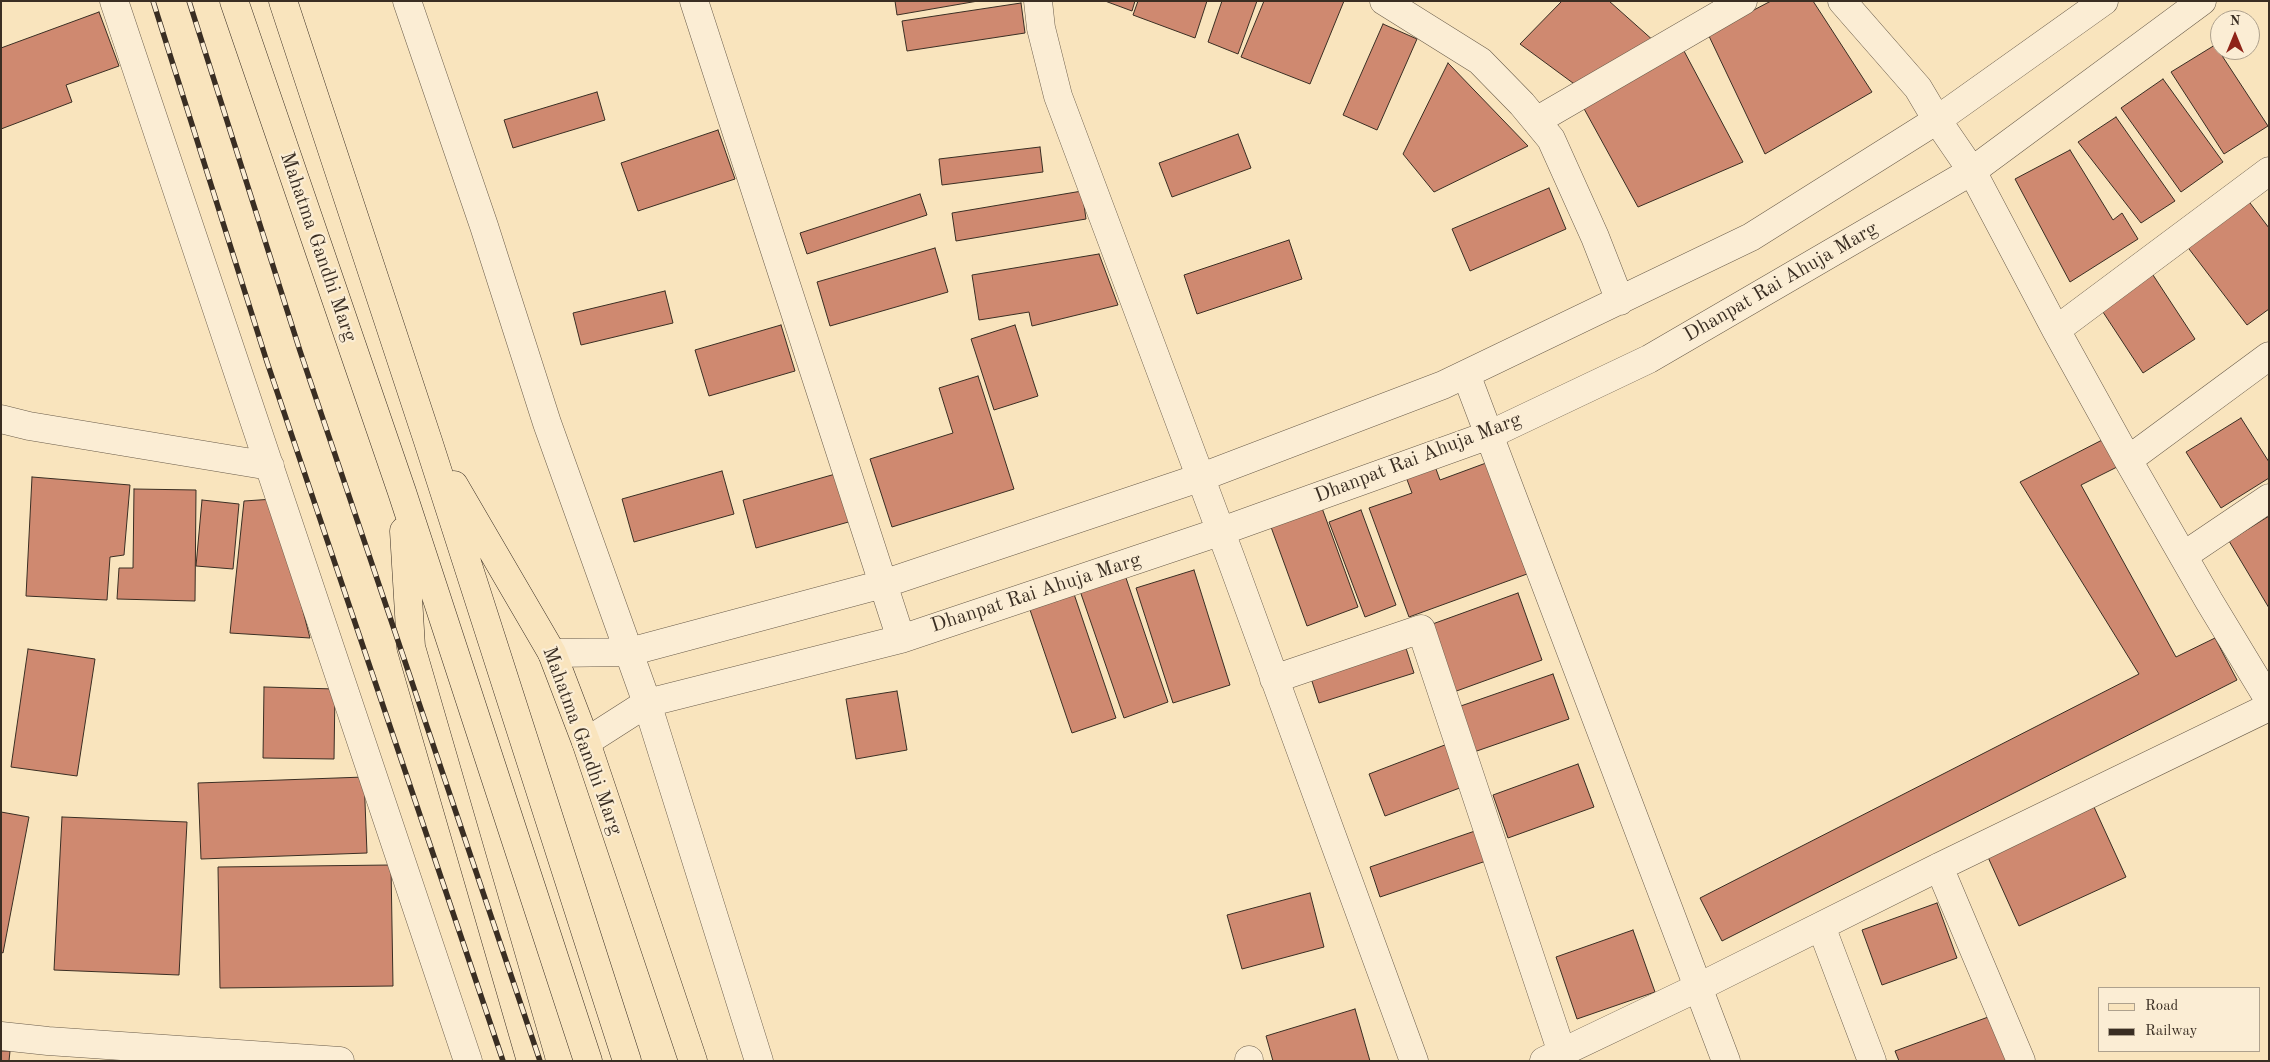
<!DOCTYPE html>
<html>
<head>
<meta charset="utf-8">
<style>
  body { margin:0 }
  #map { position:relative; width:2270px; height:1062px; overflow:hidden; background:#f9e4bd; font-family:"Old Standard TT",serif }
  canvas { display:block }
  .frame { position:absolute; inset:0; border:2px solid #3a2e23; pointer-events:none }
  .legend { position:absolute; left:2098px; top:987px; width:162px; height:65px; box-sizing:border-box; background:#fbedd4; border:1px solid #aea18d; margin:0; padding:6px 9px; list-style:none; font-size:15px; color:#3a2e23 }
  .legend li { display:flex; align-items:center; gap:10px; height:25px }
  .legend b { width:25px; border:1px solid #aea18d }
  .north { position:absolute; left:2210px; top:10px; width:50px; height:50px; box-sizing:border-box; background:#fbedd4; border:1px solid #aea18d; border-radius:50%; rotate:0deg; font-size:14px; font-weight:700; line-height:20px; text-align:center; color:#3a2e23 }
  .north::after { content:''; display:block; margin:auto; width:18px; height:22px; background:#8f2418; clip-path:polygon(50% 0,100% 100%,50% 72%,0 100%) }
</style>
</head>
<body>
<div id="map">
<canvas width="2270" height="1062"></canvas>
<div class="frame"></div>
<ul class="legend">
<li><b style="height:6px;background:#f9e4bd"></b>Road</li>
<li><b style="height:6px;background:#3a2e23"></b>Railway</li>
</ul>
<div class="north">N</div>
</div>
<script>
const ctx = document.querySelector('canvas').getContext('2d');
ctx.lineJoin = 'round';
function paint(path, color) {
  ctx.fillStyle = color;
  ctx.fill(path, 'evenodd');
}
function shape(rows) {
  const path = new Path2D();
  for (const r of rows) {
    path.moveTo(r[0], r[1]);
    for (let i = 2; i < r.length; i += 2) path.lineTo(r[i], r[i + 1]);
  }
  return path;
}
function strokePath(path, color, width, dash) {
  ctx.strokeStyle = color;
  ctx.lineWidth = width;
  ctx.lineCap = dash ? 'butt' : 'round';
  ctx.setLineDash(dash || []);
  ctx.stroke(path);
}
function drawText(font, color, halo, rows, align = 'center') {
  ctx.font = font + ' "Old Standard TT",serif';
  ctx.lineWidth = 4.5;
  ctx.setLineDash([]);
  ctx.textBaseline = 'middle';
  ctx.strokeStyle = halo;
  ctx.fillStyle = color;
  for (const [text, x, y, turn = 0] of rows) {
    ctx.save();
    ctx.translate(x, y);
    ctx.rotate((+turn || 0) * Math.PI / 180);
    ctx.textAlign = isNaN(turn) ? turn : align;
    if (halo) ctx.strokeText(text, 0, 0);
    ctx.fillText(text, 0, 0);
    ctx.restore();
  }
}
const building = shape([
  [895,1,978,1,897,15,895,1],
  [1105,1,1135,1,1132,11,1105,1],
  [1138,1,1207,1,1195,38,1133,15,1138,1],
  [1222,1,1257,1,1238,54,1208,42,1222,1],
  [1264,1,1344,1,1310,84,1241,57,1264,1],
  [1562,1,1609,1,1655,42,1577,86,1520,44,1562,1],
  [1771,1,1813,1,1872,92,1765,154,1708,34,1771,1],
  [1021,3,1025,33,907,51,902,21,1021,3],
  [99,12,119,66,66,85,72,102,1,129,1,48,99,12],
  [1383,24,1417,39,1377,130,1343,115,1383,24],
  [2215,45,2268,126,2224,154,2171,72,2215,45],
  [1684,51,1743,162,1638,207,1582,105,1684,51],
  [1448,63,1528,146,1434,192,1403,154,1448,63],
  [2163,79,2223,162,2181,192,2121,108,2163,79],
  [597,92,605,120,513,148,504,120,597,92],
  [2116,117,2175,201,2141,223,2078,142,2116,117],
  [718,130,735,179,638,211,621,163,718,130],
  [1238,134,1251,168,1172,197,1159,163,1238,134],
  [1040,147,1043,172,942,185,939,159,1040,147],
  [2070,150,2113,220,2122,213,2138,239,2070,282,2015,179,2070,150],
  [1549,188,1566,229,1470,271,1452,229,1549,188],
  [1082,191,1086,219,956,241,952,213,1082,191],
  [920,194,927,215,807,254,800,233,920,194],
  [2247,199,2269,228,2269,309,2247,325,2186,245,2247,199],
  [1289,240,1302,279,1197,314,1184,275,1289,240],
  [935,248,948,292,830,326,817,282,935,248],
  [1099,254,1118,305,1032,326,1029,312,979,320,972,275,1099,254],
  [2153,275,2195,339,2143,373,2101,309,2153,275],
  [665,291,673,323,581,345,573,313,665,291],
  [781,325,795,371,709,396,695,350,781,325],
  [1015,325,1038,396,994,410,971,339,1015,325],
  [978,376,1014,489,892,527,870,459,953,433,939,388,978,376],
  [2241,418,2269,462,2269,478,2221,508,2186,452,2241,418],
  [2110,436,2123,464,2081,485,2176,657,2215,638,2237,680,1722,941,1700,898,2139,674,2020,482,2110,436],
  [1432,458,1440,480,1486,463,1527,574,1409,617,1369,508,1412,493,1403,469,1432,458],
  [722,471,734,514,634,542,622,499,722,471],
  [839,473,852,521,756,548,743,500,839,473],
  [32,477,130,485,124,555,110,557,107,600,26,596,32,477],
  [134,489,196,490,195,601,117,599,119,568,133,568,134,489],
  [274,499,310,638,230,633,244,501,274,499],
  [202,500,239,504,233,569,196,566,202,500],
  [1322,508,1358,607,1307,626,1271,527,1322,508],
  [1361,510,1396,605,1365,617,1329,522,1361,510],
  [2269,516,2269,608,2229,541,2269,516],
  [1194,570,1230,685,1173,703,1136,588,1194,570],
  [1124,572,1168,702,1124,718,1079,588,1124,572],
  [1072,588,1116,718,1072,733,1028,604,1072,588],
  [1518,593,1542,660,1451,693,1427,626,1518,593],
  [1404,642,1414,673,1319,703,1309,672,1404,642],
  [28,649,95,659,77,776,11,767,28,649],
  [1553,674,1569,719,1471,753,1455,708,1553,674],
  [264,687,335,689,334,759,263,758,264,687],
  [897,691,907,750,856,759,846,699,897,691],
  [1450,743,1465,786,1385,816,1369,774,1450,743],
  [1578,764,1594,807,1508,838,1493,795,1578,764],
  [364,777,367,853,201,859,198,783,364,777],
  [2094,807,2126,877,2019,926,1987,855,2094,807],
  [1,812,29,817,3,953,1,952,1,812],
  [62,817,187,822,179,975,54,970,62,817],
  [1475,831,1486,861,1380,897,1370,867,1475,831],
  [391,865,393,986,220,988,218,867,391,865],
  [1310,893,1324,947,1242,969,1227,915,1310,893],
  [1937,903,1957,958,1882,985,1862,930,1937,903],
  [1633,930,1655,992,1577,1019,1556,957,1633,930],
  [1355,1009,1370,1061,1273,1061,1266,1036,1355,1009],
  [1991,1016,2008,1061,1899,1061,1895,1051,1991,1016],
  [1,1051,10,1051,9,1061,1,1061,1,1051]
]);
paint(building, '#cf8970');
strokePath(building, '#3a2e23', 1);
const minor = shape([
  [114,1,468,1061],
  [407,1,484,226,547,423,647,703,759,1061],
  [694,1,901,639],
  [1038,1,1041,28,1058,96,1231,559,1414,1061],
  [1384,1,1480,61,1522,104,1551,139,1595,237,1620,301],
  [1842,1,1918,88,1937,120,1972,171,2056,330,2128,460,2209,601,2269,700],
  [1536,121,1743,1],
  [2056,330,2269,171],
  [1466,374,1726,1061],
  [1,419,29,426,270,466],
  [2128,460,2269,356],
  [2183,556,2269,498],
  [552,653,629,652,883,584,1199,478,1443,385,1751,237,1937,120,2104,1],
  [1274,679,1421,629,1562,1053],
  [586,742,647,703,901,639,1219,532,1489,435,1649,359,1972,171,2202,1],
  [1939,867,2021,1061],
  [1821,926,1872,1061],
  [1,1036,48,1041,340,1061],
  [1249,1060,1249,1061],
  [1544,1061,1699,987,1939,867,2269,707]
]);
const major = shape([
  [234,1,402,492,588,1061],
  [283,1,428,441,627,1061],
  [454,485,552,653,586,742,693,1061],
  [404,531,411,647,531,1061]
]);
strokePath(minor, '#6a5c4a', 29);
strokePath(major, '#3a2e23', 29);
strokePath(minor, '#fbedd4', 28);
strokePath(major, '#f9e4bd', 28);
const rail = shape([
  [153,1,267,362,503,1061],
  [189,1,300,351,540,1061]
]);
strokePath(rail, '#3a2e23', 5.5);
strokePath(rail, '#fbedd4', 4, [11]);
drawText('20px', '#3a2e23', '#fbedd4', [
  ["Mahatma Gandhi Marg",318,247,71],
  ["Dhanpat Rai Ahuja Marg",1781,282,-30],
  ["Dhanpat Rai Ahuja Marg",1418,458,-21],
  ["Dhanpat Rai Ahuja Marg",1036,593,-18],
  ["Mahatma Gandhi Marg",582,741,70]
]);
</script>
</body>
</html>
